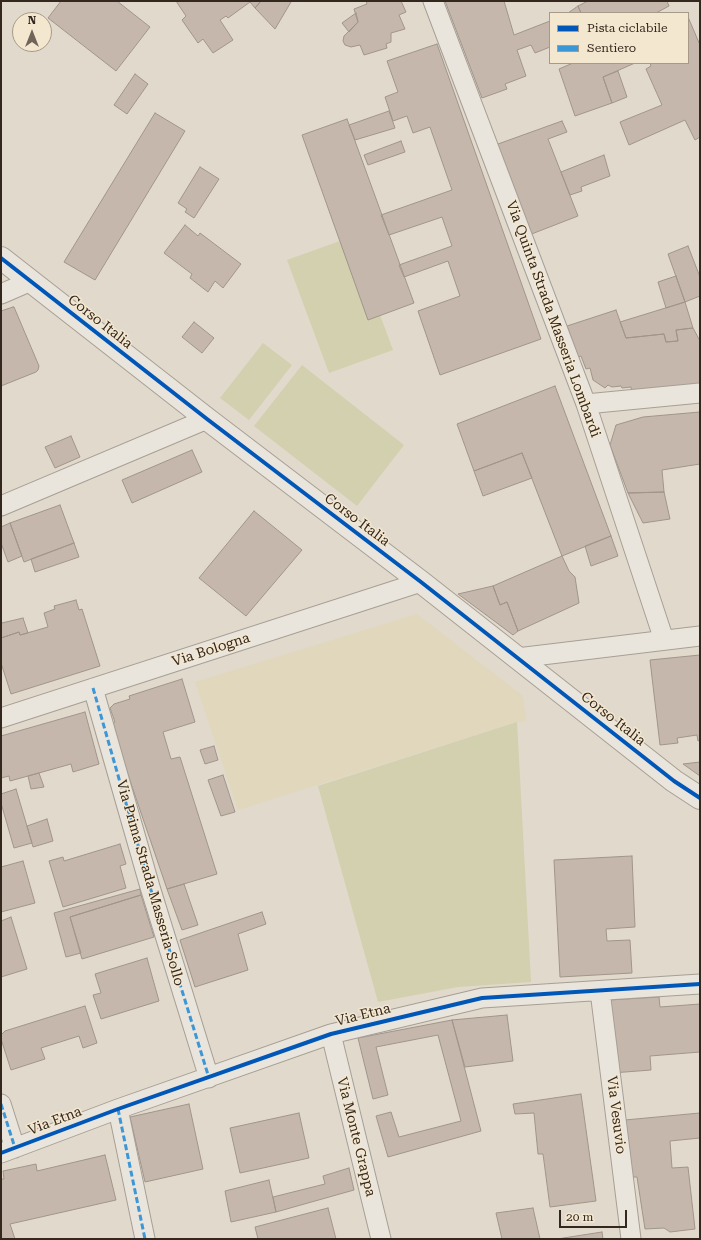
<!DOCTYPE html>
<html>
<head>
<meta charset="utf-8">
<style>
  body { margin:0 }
  #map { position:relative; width:701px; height:1240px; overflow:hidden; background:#e1d9cb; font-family:"Roboto Serif",serif }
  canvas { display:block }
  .frame { position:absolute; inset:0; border:2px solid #34271d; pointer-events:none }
  .legend { position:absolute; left:549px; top:12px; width:140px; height:52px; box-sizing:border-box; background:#f3e7d0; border:1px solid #a79a88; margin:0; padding:5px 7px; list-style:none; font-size:12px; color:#34271d }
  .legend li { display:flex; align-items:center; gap:8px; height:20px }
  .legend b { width:20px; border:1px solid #a79a88 }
  .north { position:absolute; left:12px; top:12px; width:40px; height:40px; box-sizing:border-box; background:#f3e7d0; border:1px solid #a79a88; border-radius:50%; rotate:0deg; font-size:11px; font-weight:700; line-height:16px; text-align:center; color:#34271d }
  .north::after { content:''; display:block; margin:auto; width:14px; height:18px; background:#71655a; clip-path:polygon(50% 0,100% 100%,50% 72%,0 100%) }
  .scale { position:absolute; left:559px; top:1210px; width:68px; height:18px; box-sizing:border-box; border:2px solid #34271d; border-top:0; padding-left:5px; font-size:12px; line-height:14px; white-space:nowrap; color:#34271d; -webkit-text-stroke:3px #f3e7d0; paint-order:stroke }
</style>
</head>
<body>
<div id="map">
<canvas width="701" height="1240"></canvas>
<div class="frame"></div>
<ul class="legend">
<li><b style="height:5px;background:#0057b8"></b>Pista ciclabile</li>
<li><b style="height:5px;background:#3d96d5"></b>Sentiero</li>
</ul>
<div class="north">N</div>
<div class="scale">20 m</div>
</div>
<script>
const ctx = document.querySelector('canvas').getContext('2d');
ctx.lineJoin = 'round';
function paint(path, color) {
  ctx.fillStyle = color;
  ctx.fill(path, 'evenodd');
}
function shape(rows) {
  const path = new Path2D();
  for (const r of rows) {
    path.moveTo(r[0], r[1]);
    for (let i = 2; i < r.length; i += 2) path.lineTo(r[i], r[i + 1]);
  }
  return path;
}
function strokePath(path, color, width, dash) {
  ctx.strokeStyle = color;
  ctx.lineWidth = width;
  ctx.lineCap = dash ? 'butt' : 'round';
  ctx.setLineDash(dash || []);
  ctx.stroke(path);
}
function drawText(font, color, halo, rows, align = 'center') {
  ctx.font = font + ' "Roboto Serif",serif';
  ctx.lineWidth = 3;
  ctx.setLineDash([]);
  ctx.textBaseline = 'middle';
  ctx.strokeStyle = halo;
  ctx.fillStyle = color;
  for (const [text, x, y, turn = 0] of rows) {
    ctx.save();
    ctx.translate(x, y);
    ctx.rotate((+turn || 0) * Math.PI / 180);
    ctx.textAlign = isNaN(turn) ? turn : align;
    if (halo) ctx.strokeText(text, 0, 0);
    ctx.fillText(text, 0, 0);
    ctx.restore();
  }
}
paint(shape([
  [417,614,523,696,526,721,517,722,238,810,195,682]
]), '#e0d7bc');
paint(shape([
  [351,237,393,350,329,373,287,260],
  [263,343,292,365,249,420,220,398],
  [302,365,404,445,357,506,254,426],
  [517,722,531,982,458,987,378,1002,318,786]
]), '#d2d0ae');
const building = shape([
  [61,1,117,1,150,27,116,71,48,18,61,1],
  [176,1,261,1,255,8,250,2,228,18,226,16,220,20,233,40,213,53,203,39,198,43,182,20,186,16,176,1],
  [261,1,290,1,291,2,275,29,255,8,261,1],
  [366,1,401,1,406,12,399,15,405,29,391,33,391,42,386,44,387,48,364,55,360,45,351,47,345,45,343,41,344,36,358,22,354,9,367,4,366,1],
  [445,1,504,1,514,35,550,21,550,47,535,53,531,45,517,50,526,76,505,84,507,89,482,98,445,1],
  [588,1,667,1,669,6,656,13,581,13,578,6,588,1],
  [578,6,581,13,568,13,578,6],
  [356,13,358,22,349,32,342,23,356,13],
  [688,17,700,45,700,137,695,140,685,120,629,145,620,122,662,105,646,69,651,66,650,63,688,63,688,17],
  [437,44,541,339,440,375,418,311,460,296,448,261,404,277,399,265,452,246,442,217,389,235,381,215,452,190,430,127,413,133,407,116,393,121,385,97,398,92,387,61,437,44],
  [573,63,635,63,603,77,612,103,575,116,559,69,573,63],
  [618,71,627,97,612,103,603,77,618,71],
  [135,74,148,84,127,114,114,105,135,74],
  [389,111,395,128,355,140,349,125,389,111],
  [155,113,185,131,95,280,64,262,155,113],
  [347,119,414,303,368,320,302,135,347,119],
  [562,121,567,132,548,139,578,216,529,235,496,150,498,144,562,121],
  [401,141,405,152,368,165,364,155,401,141],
  [604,155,610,176,581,187,582,191,570,195,561,172,604,155],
  [200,167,219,179,194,218,185,212,187,209,178,203,200,167],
  [185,225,198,236,200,233,241,264,223,288,215,281,208,292,190,278,192,274,164,253,185,225],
  [688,246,700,277,700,296,685,302,668,254,688,246],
  [676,276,685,302,666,308,658,282,676,276],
  [685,302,693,328,676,330,678,341,666,342,664,334,626,338,620,322,685,302],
  [13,307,14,307,39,366,38,370,36,372,1,386,1,311,13,307],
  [616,310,626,338,664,334,666,342,678,341,676,330,693,328,700,341,700,384,632,392,631,387,622,388,621,386,612,387,608,385,605,388,593,380,590,368,586,369,581,356,578,357,567,326,616,310],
  [194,322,214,338,202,353,182,337,194,322],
  [555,386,611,536,562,556,522,453,474,471,457,424,555,386],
  [700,412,700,464,662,470,664,492,628,493,610,445,616,425,643,417,700,412],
  [71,436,80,457,55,468,45,447,71,436],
  [192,450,202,472,132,503,122,480,192,450],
  [522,453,532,478,483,496,474,471,522,453],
  [664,492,670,519,643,523,628,493,664,492],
  [60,505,74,543,24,562,10,523,60,505],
  [254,511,302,550,246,616,199,578,254,511],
  [10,523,22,556,8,562,1,543,1,527,10,523],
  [611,536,618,556,591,566,585,546,611,536],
  [74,543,79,557,35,572,31,559,74,543],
  [562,556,569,571,575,577,579,603,518,631,507,602,500,605,493,586,562,556],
  [493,586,500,605,507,602,518,631,513,635,458,594,493,586],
  [76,600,79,610,82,609,100,666,11,694,1,663,1,638,19,632,20,635,48,627,44,613,55,609,54,606,76,600],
  [23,618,28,633,20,635,19,632,1,638,1,621,2,623,23,618],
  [700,655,700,740,698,741,697,735,677,738,678,743,660,745,650,660,700,655],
  [182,679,195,722,163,732,171,759,180,757,217,874,167,889,111,725,115,722,110,708,114,704,130,699,129,696,182,679],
  [85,712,99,764,73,772,71,764,10,781,9,776,1,778,1,736,85,712],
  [214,746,218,760,205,764,200,750,214,746],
  [700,762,700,776,683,764,700,762],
  [39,773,44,787,31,789,28,776,39,773],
  [223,775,235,812,221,816,208,780,223,775],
  [16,789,32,843,14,848,1,803,1,794,16,789],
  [47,819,53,841,33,847,27,826,47,819],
  [120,844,126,864,120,866,126,888,63,907,49,861,63,857,64,861,120,844],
  [632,856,635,927,606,929,607,941,630,940,632,973,560,977,554,860,632,856],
  [23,861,35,903,1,912,1,867,23,861],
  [184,884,198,925,182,930,167,889,184,884],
  [140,889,141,895,70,917,81,953,66,957,54,913,140,889],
  [141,895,154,937,82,959,70,917,141,895],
  [262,912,266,924,238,934,248,970,195,987,180,940,262,912],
  [11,917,27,969,1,977,1,921,11,917],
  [147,958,159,1001,101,1019,93,995,101,993,95,974,147,958],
  [659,997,660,1007,700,1004,700,1052,650,1056,651,1070,612,1073,609,1000,659,997],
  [85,1006,97,1043,83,1048,79,1036,41,1048,45,1059,11,1070,1,1039,1,1035,5,1031,85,1006],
  [507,1015,513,1061,465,1067,452,1020,507,1015],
  [452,1020,481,1131,388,1157,376,1116,391,1112,399,1137,461,1121,438,1035,376,1047,388,1095,373,1099,358,1038,452,1020],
  [581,1094,596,1201,550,1207,543,1154,538,1154,534,1113,515,1114,513,1104,581,1094],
  [189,1104,203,1169,145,1182,130,1117,189,1104],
  [299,1113,309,1158,240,1173,230,1128,299,1113],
  [700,1113,700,1138,670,1141,672,1168,688,1167,695,1229,670,1232,664,1228,645,1229,637,1177,631,1177,625,1120,700,1113],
  [105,1155,116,1200,10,1224,15,1239,1,1239,1,1179,4,1179,3,1171,36,1164,37,1171,105,1155],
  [349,1168,354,1190,276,1212,273,1197,325,1184,323,1176,349,1168],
  [269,1180,276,1212,231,1222,225,1191,269,1180],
  [328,1208,336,1239,258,1239,255,1227,328,1208],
  [533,1208,540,1239,502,1239,496,1213,533,1208],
  [602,1232,603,1239,557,1239,602,1232]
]);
paint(building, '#c5b7ac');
strokePath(building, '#a1958b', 1);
const minor = shape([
  [433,1,586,404,664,640],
  [1,294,31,281],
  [586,404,700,393],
  [1,506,207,419],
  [517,658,700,636],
  [93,688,150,887,209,1078],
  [1,718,421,582],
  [600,991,631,1239],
  [331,1034,381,1239],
  [1,1104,15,1148],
  [118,1109,145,1239],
  [1,1153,118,1109,331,1034,482,998,700,984]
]);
const tertiary = shape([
  [1,258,207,419,421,582,674,781,700,798]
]);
strokePath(minor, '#a69f95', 21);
strokePath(tertiary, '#a69f95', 24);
strokePath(minor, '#eae5dc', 19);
strokePath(tertiary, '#eae5dc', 22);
strokePath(shape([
  [93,688,150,887,209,1078],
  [1,1104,15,1148],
  [118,1109,145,1239]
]), '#3d96d5', 3, [6, 3]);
strokePath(shape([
  [1,258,207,419,421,582,674,781,700,798],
  [1,1153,118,1109,331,1034,482,998,700,984]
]), '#0057b8', 4);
drawText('14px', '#34271d', '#f3e7d0', [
  ["Via Quinta Strada Masseria Lombardi",553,319,70],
  ["Corso Italia",100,322,38],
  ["Corso Italia",357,520,37],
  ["Via Bologna",211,650,-18],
  ["Corso Italia",613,719,38],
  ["Via Prima Strada Masseria Sollo",150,883,74],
  ["Via Etna",363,1015,-14],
  ["Via Vesuvio",616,1115,83],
  ["Via Etna",55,1121,-21],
  ["Via Monte Grappa",356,1137,76]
]);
</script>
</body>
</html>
